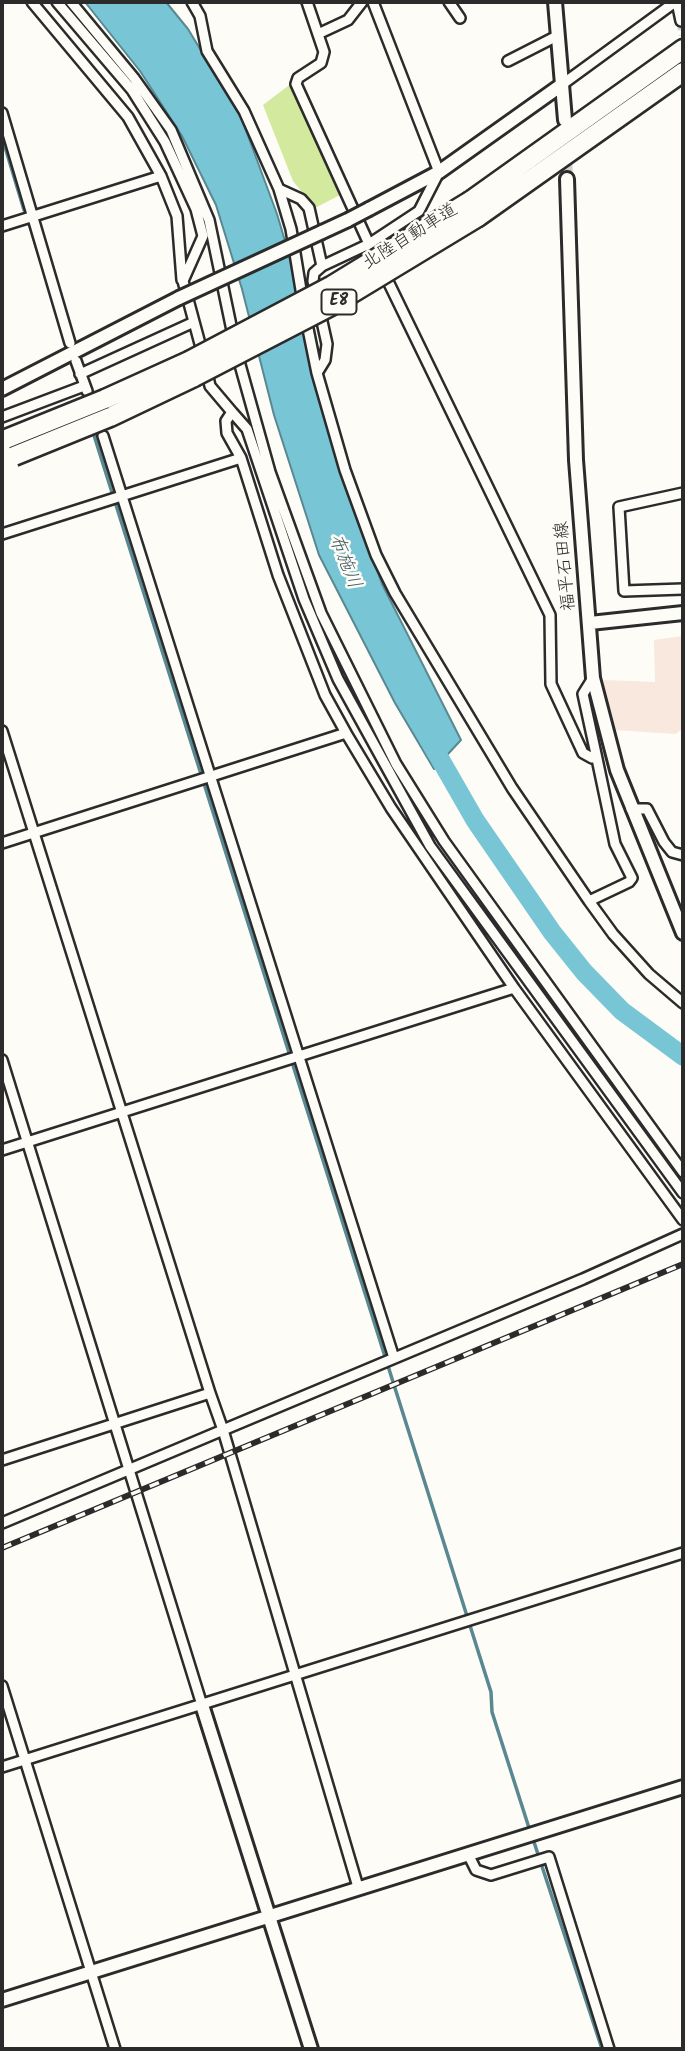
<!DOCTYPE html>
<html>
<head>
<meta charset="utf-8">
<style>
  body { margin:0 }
  #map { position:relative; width:685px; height:2051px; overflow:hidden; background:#fdfcf7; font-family:Kalam,sans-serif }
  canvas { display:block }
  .frame { position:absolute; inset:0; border:4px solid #2b2b2b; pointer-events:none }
</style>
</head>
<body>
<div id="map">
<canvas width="685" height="2051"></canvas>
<div class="frame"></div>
</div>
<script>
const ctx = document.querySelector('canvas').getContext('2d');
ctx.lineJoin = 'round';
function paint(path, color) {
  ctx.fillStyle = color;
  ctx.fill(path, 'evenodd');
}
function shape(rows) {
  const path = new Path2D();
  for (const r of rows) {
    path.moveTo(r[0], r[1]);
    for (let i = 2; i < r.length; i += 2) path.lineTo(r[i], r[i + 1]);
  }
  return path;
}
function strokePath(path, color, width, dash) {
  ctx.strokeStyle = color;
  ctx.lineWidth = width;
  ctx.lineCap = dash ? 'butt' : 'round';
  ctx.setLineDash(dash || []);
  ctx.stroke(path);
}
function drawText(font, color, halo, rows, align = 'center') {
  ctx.font = font + ' Kalam,"Klee One",sans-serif';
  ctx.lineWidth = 5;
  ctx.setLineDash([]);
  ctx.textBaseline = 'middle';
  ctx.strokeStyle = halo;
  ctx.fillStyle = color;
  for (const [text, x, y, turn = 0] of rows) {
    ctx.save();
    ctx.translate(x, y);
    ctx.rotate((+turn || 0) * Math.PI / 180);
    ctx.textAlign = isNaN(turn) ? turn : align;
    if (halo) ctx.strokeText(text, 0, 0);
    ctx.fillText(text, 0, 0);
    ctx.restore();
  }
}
paint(shape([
  [683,636,683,728,676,734,614,730,603,680,655,682,654,640]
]), '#f9e8de');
paint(shape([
  [292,83,340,195,315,208,293,181,263,105]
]), '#d2e99e');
const water = shape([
  [85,2,166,2,188,29,241,117,277,214,318,352,330,436,382,584,461,740,434,769,395,703,319,555,274,415,242,289,216,205,182,136,140,71,85,2]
]);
paint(water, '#78c6d5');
strokePath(water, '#598891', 2);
strokePath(shape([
  [2,137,24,210],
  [30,226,61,326],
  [72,363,77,379],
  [92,429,491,1692,492,1712,530,1831],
  [533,1839,602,2049]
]), '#598891', 3.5);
strokePath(shape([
  [428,738,475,820,552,932,584,972,622,1011,683,1056]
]), '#78c6d5', 19);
strokePath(shape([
  [681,21,683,35]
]), '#d3d2ce', 9, [9, 4.5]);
strokePath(shape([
  [565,127,567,179]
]), '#d3d2ce', 12, [12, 6]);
const street = shape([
  [32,2,128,117,161,176,177,216,182,280],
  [57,2,132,90,165,142,196,209,203,236,183,281,203,355],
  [71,2,134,78,171,130,209,220,234,340],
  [192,2,200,16,207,51,244,111,279,189],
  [373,2,439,172,419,211,369,244,376,258],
  [449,2,460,18],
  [677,2,681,21],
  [318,34,348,20,362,2],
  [508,61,557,36],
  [560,86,675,2],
  [2,113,70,343],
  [2,226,161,176],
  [383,271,550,615,551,684,583,753,592,758,596,754,583,694,593,678],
  [303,302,291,229,279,189,301,199,309,208,322,266,369,244,296,84,298,78,321,63,324,52,307,2],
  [306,319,317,373,325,360,327,344,313,281,314,273,322,266],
  [237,354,270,472,321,613,396,764,444,841,683,1172],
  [76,361,87,391],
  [317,373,345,470,376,555,395,593,512,788,589,901,629,882,632,878,615,844,596,754],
  [80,374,194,322],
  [232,412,247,429,304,599,338,679,430,846,683,1193],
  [2,417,84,386],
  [103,436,394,1358],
  [683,493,619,507,624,591,683,589],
  [2,534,241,458],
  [2,731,210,1393],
  [346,733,391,808,514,988],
  [631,809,647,809,664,842,672,852,683,855],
  [2,843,346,733,325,695,278,575,241,458,227,433,226,421,232,412,210,386,206,368],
  [589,901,613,934,649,974,683,1003],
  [2,1060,202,1705],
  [2,1150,514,988,683,1220],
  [2,1460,210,1393,223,1430,583,1279,683,1234],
  [2,1523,223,1430,358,1887],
  [2,1686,115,2049],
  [2,1767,683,1553],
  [468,1854,476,1870,491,1875,549,1857,609,2049]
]);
const secondary = shape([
  [555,2,565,120],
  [567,179,576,460,593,678,617,770,683,933],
  [369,209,439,172,560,86],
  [322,232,348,220],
  [2,389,179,298],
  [590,623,683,613],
  [202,1705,311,2049],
  [2,2000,683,1787]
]);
const highway = shape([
  [470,201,683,49],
  [478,217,683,72],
  [105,399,189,361],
  [110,417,194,377]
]);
strokePath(street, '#2b2b2b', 14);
strokePath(secondary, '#2b2b2b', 18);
strokePath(highway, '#2b2b2b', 23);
strokePath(street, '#fdfcf7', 9);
strokePath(secondary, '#fdfcf7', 12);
strokePath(highway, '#fdfcf7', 18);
const rail = shape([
  [2,1548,683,1264]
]);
strokePath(rail, '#2b2b2b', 6);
strokePath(rail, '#fdfcf7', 3.5, [10]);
const secondaryBridge = shape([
  [348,220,369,209],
  [179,298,322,232]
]);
const highwayBridge = shape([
  [189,361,331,286,470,201],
  [194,377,331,306,478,217],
  [6,439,105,399],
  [14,456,110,417]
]);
strokePath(secondaryBridge, '#2b2b2b', 18, []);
strokePath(highwayBridge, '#2b2b2b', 23, []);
strokePath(secondaryBridge, '#fdfcf7', 12);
strokePath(highwayBridge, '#fdfcf7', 18);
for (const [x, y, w] of [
  [339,302,35]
]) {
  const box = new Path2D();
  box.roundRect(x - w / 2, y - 12.5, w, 25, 5);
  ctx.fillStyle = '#fdfcf7';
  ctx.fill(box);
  strokePath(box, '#2b2b2b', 2);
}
drawText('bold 16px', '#2b2b2b', null, [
  ["E8",339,302]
]);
drawText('18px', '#2b2b2b', '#fdfcf7', [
  ["北陸自動車道",411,238,-32],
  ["福平石田線",567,566,-95]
]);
drawText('italic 19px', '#425a5e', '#fdfcf7', [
  ["布施川",343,562,68]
]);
</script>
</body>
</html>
